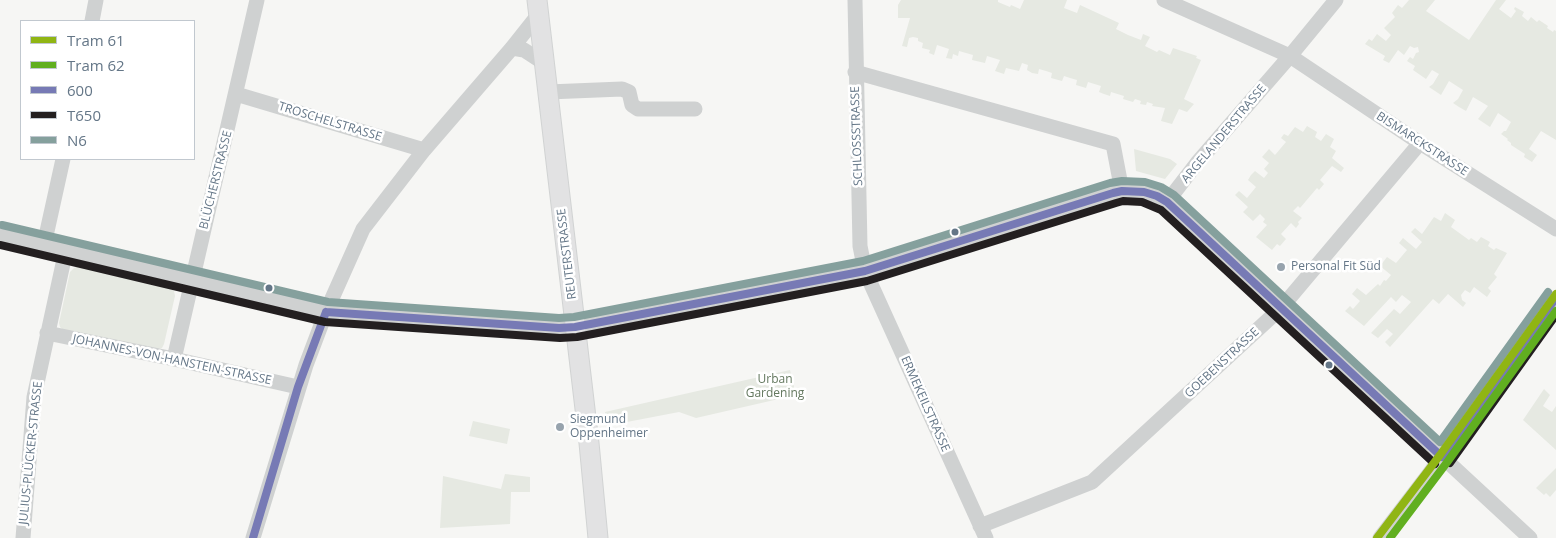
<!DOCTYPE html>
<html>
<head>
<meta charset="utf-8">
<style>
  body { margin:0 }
  #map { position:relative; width:1556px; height:538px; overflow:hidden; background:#f6f6f4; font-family:"Open Sans",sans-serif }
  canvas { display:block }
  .legend { position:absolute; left:20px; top:20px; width:175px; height:140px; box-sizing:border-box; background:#fff; border:1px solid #c1c8cf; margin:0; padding:6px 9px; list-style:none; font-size:15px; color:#647687 }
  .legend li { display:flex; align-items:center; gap:10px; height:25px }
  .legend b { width:25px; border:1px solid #c1c8cf }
</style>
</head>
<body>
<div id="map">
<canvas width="1556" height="538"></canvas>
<ul class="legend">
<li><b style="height:6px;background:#90b514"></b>Tram 61</li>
<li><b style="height:6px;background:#61af20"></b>Tram 62</li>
<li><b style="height:6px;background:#777ab5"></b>600</li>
<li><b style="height:6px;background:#231f20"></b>T650</li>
<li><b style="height:6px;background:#85a09d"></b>N6</li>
</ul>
</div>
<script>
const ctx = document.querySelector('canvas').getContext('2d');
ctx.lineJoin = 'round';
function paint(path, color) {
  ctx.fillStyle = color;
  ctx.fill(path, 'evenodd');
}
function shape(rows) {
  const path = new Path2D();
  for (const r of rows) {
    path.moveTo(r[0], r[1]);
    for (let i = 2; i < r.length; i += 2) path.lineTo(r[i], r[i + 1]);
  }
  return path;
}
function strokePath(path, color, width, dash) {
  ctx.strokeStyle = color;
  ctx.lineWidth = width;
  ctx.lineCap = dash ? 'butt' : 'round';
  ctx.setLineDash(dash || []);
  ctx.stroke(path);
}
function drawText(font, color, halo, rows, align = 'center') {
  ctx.font = font + ' "Open Sans",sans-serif';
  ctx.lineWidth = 5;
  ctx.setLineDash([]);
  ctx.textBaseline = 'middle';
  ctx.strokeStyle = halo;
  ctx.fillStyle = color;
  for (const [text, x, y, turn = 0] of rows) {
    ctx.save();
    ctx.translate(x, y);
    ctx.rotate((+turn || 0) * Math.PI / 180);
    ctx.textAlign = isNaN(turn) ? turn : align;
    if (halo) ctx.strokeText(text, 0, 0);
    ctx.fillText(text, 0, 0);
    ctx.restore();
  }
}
paint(shape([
  [901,0,998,0,998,2,1010,7,1011,5,1020,9,1024,0,1067,0,1064,8,1077,13,1080,5,1119,23,1116,29,1128,35,1141,40,1143,34,1150,37,1145,46,1157,52,1159,50,1170,55,1173,48,1197,56,1196,58,1201,60,1184,99,1194,104,1187,112,1179,109,1172,124,1161,121,1165,108,1152,106,1153,104,1147,102,1146,105,1140,104,1141,101,1135,99,1133,102,1123,99,1124,96,1111,92,1110,96,1104,94,1099,92,1101,86,1088,82,1086,88,1076,85,1077,80,1070,78,1064,76,1062,81,1051,78,1052,73,1046,71,1039,69,1038,74,1032,73,1027,70,1028,65,1022,63,1019,71,1006,68,1004,74,995,71,1000,60,987,56,985,63,972,60,973,55,959,51,958,56,953,54,952,59,946,58,949,49,937,45,934,55,929,53,930,50,922,48,923,43,918,41,918,38,913,37,909,38,907,47,902,46,910,18,898,18,898,5],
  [1409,0,1435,0,1426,11,1469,40,1496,0,1506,0,1499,9,1511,18,1516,11,1514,9,1515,7,1524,12,1522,16,1528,21,1531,17,1537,22,1539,20,1548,26,1547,28,1553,32,1554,30,1556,31,1556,140,1541,131,1529,149,1537,155,1532,162,1524,157,1525,154,1511,145,1511,143,1507,140,1508,139,1501,134,1504,131,1506,131,1511,122,1498,113,1490,127,1478,119,1488,106,1473,97,1466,111,1459,107,1453,103,1458,99,1463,90,1449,81,1441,95,1429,87,1433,84,1439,74,1432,70,1426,79,1413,70,1415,66,1407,61,1410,57,1413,59,1416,53,1419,52,1418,47,1414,48,1410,46,1404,55,1398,50,1389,63,1383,60,1385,56,1365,44,1369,39,1372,41,1377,34,1386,41,1391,35,1384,28,1395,17,1392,13,1398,5,1402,8],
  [1307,126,1317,132,1315,137,1321,141,1326,134,1334,139,1330,147,1336,151,1332,158,1344,168,1341,172,1332,166,1320,180,1324,184,1319,190,1317,188,1300,208,1298,206,1293,211,1302,218,1298,222,1299,224,1296,228,1291,223,1281,234,1286,239,1280,246,1277,244,1272,250,1256,237,1267,225,1263,222,1265,219,1260,214,1253,221,1243,212,1248,207,1235,195,1239,191,1247,198,1256,187,1248,180,1251,175,1255,171,1264,178,1268,173,1264,169,1269,163,1262,157,1269,149,1275,155,1286,142,1281,138,1284,134,1288,136,1295,127,1303,132],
  [1134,149,1170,159,1177,164,1165,179,1136,171],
  [1445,213,1455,220,1451,227,1469,240,1471,238,1477,242,1481,237,1490,242,1488,246,1494,250,1496,248,1507,253,1494,274,1497,277,1488,288,1491,291,1487,297,1474,287,1470,293,1465,290,1461,295,1462,300,1466,303,1463,307,1448,294,1439,304,1433,299,1390,347,1385,342,1393,334,1387,329,1378,338,1371,333,1394,309,1400,314,1411,302,1402,295,1396,302,1391,297,1364,326,1345,311,1350,306,1353,309,1360,301,1352,294,1357,288,1366,295,1378,284,1380,286,1384,280,1386,281,1391,275,1380,266,1387,257,1396,263,1407,250,1399,243,1403,238,1416,249,1422,242,1411,232,1415,228,1422,234,1434,217,1441,221],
  [79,266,170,288,174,291,175,296,164,344,162,348,158,349,63,330,60,327,59,323,70,272,74,268],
  [790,370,796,395,696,418,679,412,606,426,605,412],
  [1544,389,1550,395,1543,406,1552,412,1556,406,1556,450,1523,420],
  [473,421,510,429,507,444,469,436],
  [1556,468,1556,490,1550,497,1546,493,1544,495,1536,488],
  [505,474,530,477,530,492,511,492,510,524,440,528,443,476,501,489]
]), '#e6e9e2');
const major = shape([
  [537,0,589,443,598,538]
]);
strokePath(major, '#d1d3d3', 21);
strokePath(shape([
  [855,0,860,246,865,271,986,538],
  [1164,0,1290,56,1420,143,1556,229],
  [92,21,96,0],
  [512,48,524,50,544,63],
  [855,72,1113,144,1122,191],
  [548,92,622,89,629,92,632,105,638,109,695,109],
  [236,94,424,150],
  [1167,202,1197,163,1290,56,1336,0],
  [0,235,326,312,559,328,575,327,845,275,865,271,1113,193,1122,191,1144,192,1157,196,1167,202,1530,538],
  [44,245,63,159],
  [47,333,174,359,298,387],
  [174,359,257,0],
  [980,526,1092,482,1281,308,1420,143],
  [23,538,34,397,66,250],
  [253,538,306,365,326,312,363,229,424,150,512,48,539,14],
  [1380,538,1432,470,1556,298]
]), '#cfd1d1', 15);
strokePath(major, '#e2e2e3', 19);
strokePath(shape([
  [326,312,559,328,575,327,865,271,1113,193,1122,191,1144,192,1157,196,1167,202,1442,457],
  [1442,457,1556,298],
  [253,538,298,387,326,312]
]), '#777ab5', 8);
strokePath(shape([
  [0,245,325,322,560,338,577,337,867,281,1116,203,1123,201,1142,202,1161,210,1435,464],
  [1450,463,1556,315]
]), '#231f20', 8);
strokePath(shape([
  [2,225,328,302,559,318,574,317,863,261,1110,183,1122,181,1145,182,1161,187,1174,195,1440,442,1548,292]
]), '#85a09d', 8);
strokePath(shape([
  [1377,538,1440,455,1556,294]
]), '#90b514', 8);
strokePath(shape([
  [1390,538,1448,461,1556,311]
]), '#61af20', 8);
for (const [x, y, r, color] of [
  [955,232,4.5,"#647687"],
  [1281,267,5,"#97a3ad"],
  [269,288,4.5,"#647687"],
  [1329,365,4.5,"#647687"],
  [560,427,5,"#97a3ad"]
]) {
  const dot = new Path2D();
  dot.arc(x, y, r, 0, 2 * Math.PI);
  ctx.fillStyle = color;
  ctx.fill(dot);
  strokePath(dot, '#fff', 2);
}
drawText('12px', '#647687', '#fff', [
  ["TROSCHELSTRASSE",330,122,17],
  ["ARGELANDERSTRASSE",1224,134,-50],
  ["SCHLOSSSTRASSE",857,136,-92],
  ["BISMARCKSTRASSE",1422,144,33],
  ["BLÜCHERSTRASSE",216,180,-76],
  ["REUTERSTRASSE",567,254,-97],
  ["JOHANNES-VON-HANSTEIN-STRASSE",172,360,12],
  ["GOEBENSTRASSE",1222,363,-43],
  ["ERMEKEILSTRASSE",925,404,66],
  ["JULIUS-PLÜCKER-STRASSE",31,453,-84]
]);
drawText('12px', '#647687', '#fff', [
  ["Personal Fit Süd",1291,267],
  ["Siegmund",570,420],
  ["Oppenheimer",570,434]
], 'left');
drawText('12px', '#64785f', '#fff', [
  ["Urban",775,380],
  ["Gardening",775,394]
]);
</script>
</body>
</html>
